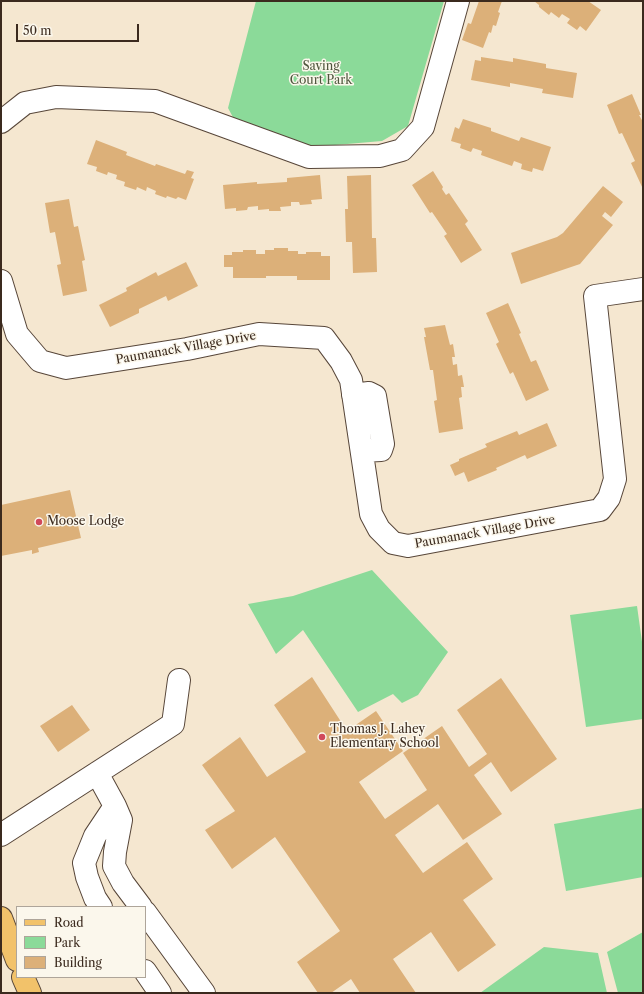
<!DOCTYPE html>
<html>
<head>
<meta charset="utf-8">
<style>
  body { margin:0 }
  #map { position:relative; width:644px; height:994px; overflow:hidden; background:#f5e7d0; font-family:"Libre Caslon Text",serif }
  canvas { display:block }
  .frame { position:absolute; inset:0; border:2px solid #3b2a1e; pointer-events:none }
  .legend { position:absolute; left:16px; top:906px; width:130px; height:72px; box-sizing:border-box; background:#fbf7ec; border:1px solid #aea59a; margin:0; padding:5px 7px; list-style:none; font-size:12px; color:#3b2a1e }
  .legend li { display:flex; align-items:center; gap:8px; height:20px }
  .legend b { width:20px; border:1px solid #aea59a }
  .scale { position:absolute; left:16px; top:24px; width:123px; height:18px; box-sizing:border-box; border:2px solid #3b2a1e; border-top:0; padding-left:5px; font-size:12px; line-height:14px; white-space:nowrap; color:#3b2a1e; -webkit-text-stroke:3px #fbf7ec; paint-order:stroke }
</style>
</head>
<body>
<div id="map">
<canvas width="644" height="994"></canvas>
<div class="frame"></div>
<ul class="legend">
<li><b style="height:5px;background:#f2c26a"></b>Road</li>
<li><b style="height:11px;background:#8bda99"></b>Park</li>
<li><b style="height:11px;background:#dcb079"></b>Building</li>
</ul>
<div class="scale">50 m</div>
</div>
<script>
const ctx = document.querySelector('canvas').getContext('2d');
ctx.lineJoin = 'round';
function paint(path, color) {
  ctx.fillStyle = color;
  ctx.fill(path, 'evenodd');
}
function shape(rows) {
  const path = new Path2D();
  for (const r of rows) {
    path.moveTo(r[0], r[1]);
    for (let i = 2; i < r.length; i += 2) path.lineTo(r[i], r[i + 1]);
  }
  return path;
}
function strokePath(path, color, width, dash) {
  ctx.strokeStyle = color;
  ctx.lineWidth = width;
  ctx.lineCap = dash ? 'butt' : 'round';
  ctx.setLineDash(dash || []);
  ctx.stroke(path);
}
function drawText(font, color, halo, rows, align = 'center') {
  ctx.font = font + ' "Libre Caslon Text",serif';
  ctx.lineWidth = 3;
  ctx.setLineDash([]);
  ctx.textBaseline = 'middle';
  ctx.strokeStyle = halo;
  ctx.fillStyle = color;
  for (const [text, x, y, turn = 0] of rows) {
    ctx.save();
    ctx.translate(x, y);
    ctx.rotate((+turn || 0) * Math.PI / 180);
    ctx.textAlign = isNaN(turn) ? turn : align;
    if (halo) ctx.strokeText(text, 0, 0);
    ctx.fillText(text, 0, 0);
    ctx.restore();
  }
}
paint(shape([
  [256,1,444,1,408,126,382,141,312,147,235,121,228,108],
  [372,570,448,652,418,695,402,703,393,694,358,712,303,630,276,654,248,604,293,596],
  [637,606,643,649,643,719,586,727,570,615],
  [643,808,643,877,566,891,554,824],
  [643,932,643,993,618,993,607,952],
  [544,947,598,953,607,993,480,993]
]), '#8bda99');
paint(shape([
  [479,1,502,1,498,12,500,13,496,26,493,25,491,33,489,32,483,48,462,40,468,23,471,24],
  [534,1,588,1,601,10,586,31,580,26,577,30,567,23,570,19,562,14,559,18,551,12,549,15,539,7,539,5],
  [481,57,513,62,513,58,546,64,546,68,577,73,573,98,542,93,543,89,510,83,510,87,471,80,475,60,481,61],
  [632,94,641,115,639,115,643,122,643,189,631,163,635,161,622,133,619,134,607,105],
  [463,119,491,128,491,131,519,141,521,137,551,147,543,171,533,168,532,172,521,169,522,164,514,161,512,166,481,155,482,151,473,148,471,152,460,148,461,144,451,141,455,127,459,129],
  [96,140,127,152,126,155,155,166,156,164,185,174,187,170,194,172,191,178,194,179,186,200,178,197,176,199,167,196,166,198,155,194,156,191,147,187,146,191,137,187,136,190,124,186,125,182,116,179,117,175,108,172,107,175,96,171,97,167,87,164],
  [433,171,443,187,442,189,446,195,449,193,468,221,465,224,482,250,461,263,444,236,447,234,432,212,430,213,412,185],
  [320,175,322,199,311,200,312,204,300,205,299,202,291,202,291,206,280,207,281,211,269,211,269,209,258,210,258,206,248,207,247,210,236,211,236,208,225,209,223,185,257,182,257,184,287,182,287,178],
  [371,175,372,238,376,238,377,272,353,273,352,242,346,242,345,209,348,209,347,176],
  [603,186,623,202,611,217,605,212,602,216,613,225,580,264,521,284,511,253,557,237,563,233],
  [69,199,74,227,78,226,85,260,82,261,87,291,63,296,57,265,61,264,55,232,50,233,45,203],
  [274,248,288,248,288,251,298,251,298,254,306,254,306,252,321,252,321,256,330,256,330,280,297,280,297,276,266,276,266,278,233,278,233,267,224,267,224,255,232,255,232,252,243,252,243,250,256,250,256,254,265,254,265,250,274,250],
  [186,262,198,286,168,301,166,296,139,309,139,313,110,327,99,305,127,291,126,288,156,272,158,276],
  [508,303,521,333,519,334,531,362,536,360,549,390,526,401,513,372,510,374,496,344,499,342,486,313],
  [445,325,450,345,453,344,455,357,452,357,453,365,457,364,458,376,462,375,464,387,461,387,462,397,459,398,463,429,439,433,434,401,437,400,433,370,430,370,424,337,426,337,424,328],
  [547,423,557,446,527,459,525,455,496,468,497,470,468,482,464,472,455,476,450,465,459,461,459,459,487,447,485,444,517,431,519,435],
  [70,490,81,538,38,548,39,552,32,554,32,550,1,556,1,505],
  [312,677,347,731,376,711,403,751,359,782,385,819,427,790,403,753,442,726,469,767,487,754,457,710,501,678,557,759,511,792,491,762,474,775,502,814,463,840,438,804,395,835,423,873,467,842,493,879,463,900,496,945,458,972,431,932,393,959,416,993,360,993,351,979,331,993,318,993,297,962,340,931,275,837,232,869,205,830,235,811,202,765,240,737,267,777,306,752,274,705],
  [72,705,90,730,58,752,40,726]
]), '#dcb079');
const minor = shape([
  [1,122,25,103,56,97,155,101,309,157,380,156,402,150,423,127,458,1],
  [1,281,17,334,40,361,66,368,187,349,259,334,324,338,341,361,351,380,371,514,379,529,393,543,408,546,600,510,609,498,615,479,595,296,643,289],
  [353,395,369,393,375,396,383,444,381,450,362,451],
  [97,773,115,806,95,836,84,863,87,877,95,898,101,907],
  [115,806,121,820,115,852,114,866,123,883,141,907],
  [1,835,173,724,179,680],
  [145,912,204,993],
  [145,971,160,993]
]);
const major = shape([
  [1,918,17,960],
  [23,977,30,993]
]);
strokePath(minor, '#574639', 24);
strokePath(major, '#574639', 24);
strokePath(minor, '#fff', 22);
strokePath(major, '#f2c26a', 22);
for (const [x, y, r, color] of [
  [39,522,4,"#d1495b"],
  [322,737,4,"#d1495b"]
]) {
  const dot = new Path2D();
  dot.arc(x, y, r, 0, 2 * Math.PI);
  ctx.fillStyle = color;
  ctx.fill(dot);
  strokePath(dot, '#fbf7ec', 1.5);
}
drawText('12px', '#4f563d', '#fbf7ec', [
  ["Saving",321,67],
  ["Court Park",321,81]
]);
drawText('12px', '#3b2a1e', '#fbf7ec', [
  ["Paumanack Village Drive",186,348,-10],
  ["Paumanack Village Drive",485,532,-10]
]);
drawText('12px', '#3b2a1e', '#fbf7ec', [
  ["Moose Lodge",47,522],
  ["Thomas J. Lahey",330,730],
  ["Elementary School",330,744]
], 'left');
</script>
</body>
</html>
